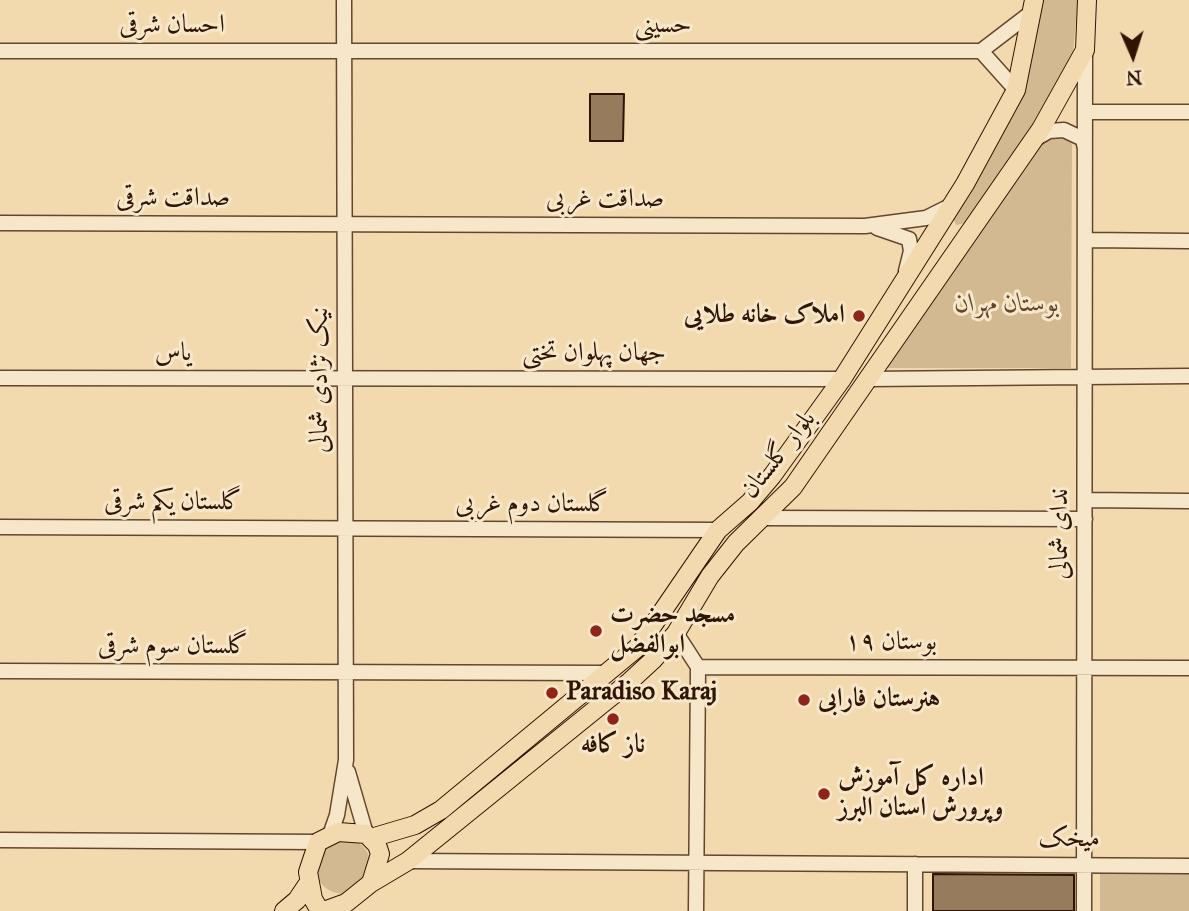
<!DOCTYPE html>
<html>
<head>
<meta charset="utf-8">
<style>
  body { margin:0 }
  #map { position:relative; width:1189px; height:911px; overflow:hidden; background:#f3daae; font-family:"IM FELL Great Primer",serif }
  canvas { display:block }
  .north { position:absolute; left:1098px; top:21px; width:70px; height:70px; -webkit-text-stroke:5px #f7e7ca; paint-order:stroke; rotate:177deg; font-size:19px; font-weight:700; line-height:28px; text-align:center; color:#311504 }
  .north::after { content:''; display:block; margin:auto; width:24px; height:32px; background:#311504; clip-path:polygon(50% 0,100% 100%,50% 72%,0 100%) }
</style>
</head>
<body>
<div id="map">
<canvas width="1189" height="911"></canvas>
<div class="north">N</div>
</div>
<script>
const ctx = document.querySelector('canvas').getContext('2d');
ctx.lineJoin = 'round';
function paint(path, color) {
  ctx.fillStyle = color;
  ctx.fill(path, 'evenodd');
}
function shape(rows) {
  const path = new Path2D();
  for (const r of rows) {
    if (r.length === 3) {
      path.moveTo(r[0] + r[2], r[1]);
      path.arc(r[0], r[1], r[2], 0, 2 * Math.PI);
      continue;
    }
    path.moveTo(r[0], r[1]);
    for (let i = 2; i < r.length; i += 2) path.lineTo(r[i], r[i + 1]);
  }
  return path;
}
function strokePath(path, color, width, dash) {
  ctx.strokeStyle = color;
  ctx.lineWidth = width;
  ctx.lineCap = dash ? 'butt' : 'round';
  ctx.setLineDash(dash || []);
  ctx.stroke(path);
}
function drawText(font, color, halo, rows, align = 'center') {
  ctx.font = font + ' "IM FELL Great Primer",Amiri,serif';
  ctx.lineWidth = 6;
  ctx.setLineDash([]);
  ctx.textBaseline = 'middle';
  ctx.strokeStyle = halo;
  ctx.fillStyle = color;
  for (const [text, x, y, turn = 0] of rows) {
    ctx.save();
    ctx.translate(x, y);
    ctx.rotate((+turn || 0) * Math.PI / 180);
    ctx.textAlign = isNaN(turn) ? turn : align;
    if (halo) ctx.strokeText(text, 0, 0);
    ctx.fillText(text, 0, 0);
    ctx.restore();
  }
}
paint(shape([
  [1039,0,1078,0,1073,53,1047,103,971,222,956,225,952,215,1020,93],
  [1047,136,1068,136,1072,145,1071,368,886,368],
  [343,866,28],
  [1100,870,1189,870,1189,911,1100,911]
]), '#d2b991');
const building = shape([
  [590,94,624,94,623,141,590,141,590,94],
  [933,874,1074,875,1074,911,933,911,933,874]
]);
paint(building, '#967b5c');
strokePath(building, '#311504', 2);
const minor = shape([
  [0,51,981,51],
  [981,51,1032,12],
  [981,51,1016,90],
  [1087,112,1189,112],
  [1035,139,1049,131,1064,130,1083,139,1085,149],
  [0,223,865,226,926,218,952,205],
  [877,228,909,239,911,251,906,271],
  [1087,240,1189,241],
  [0,378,842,379],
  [868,379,1189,376],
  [1085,500,1189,501],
  [764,518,1085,519],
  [0,527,718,530],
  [676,633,698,667,696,911],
  [698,667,1189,668],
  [0,671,608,673],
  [348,772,366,834],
  [330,835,337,815,346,760,344,0],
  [0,840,318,842],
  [408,861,1189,866],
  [915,864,915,911],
  [1084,911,1085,50]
]);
const major = shape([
  [371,838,415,825,441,810,638,647,718,530,750,502,772,476,842,379,965,184,1016,90,1034,0],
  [371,883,408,861,628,683,653,660,676,633,710,576,736,543,793,487,1041,129,1085,50,1087,0],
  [284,911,297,900,309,882],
  [320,911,313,899,308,872,318,842,338,832,366,834,377,845,380,854,371,883,346,903,324,911]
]);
strokePath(minor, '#62462e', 17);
strokePath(major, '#311504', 20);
strokePath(minor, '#f7e7ca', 14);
strokePath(major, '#f3daae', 18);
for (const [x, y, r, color] of [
  [859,316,7,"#8f2418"],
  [596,631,7,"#8f2418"],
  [552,693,7,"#8f2418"],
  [804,700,7,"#8f2418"],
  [613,719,7,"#8f2418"],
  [824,794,7,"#8f2418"]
]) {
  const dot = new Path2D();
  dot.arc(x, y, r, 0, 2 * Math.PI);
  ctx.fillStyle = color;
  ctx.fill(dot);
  strokePath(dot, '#f7e7ca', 2.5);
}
drawText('26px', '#311504', '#f7e7ca', [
  ["احسان شرقی",172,26],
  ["حسینی",663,26],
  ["صداقت شرقی",173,199],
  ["صداقت غربی",605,200],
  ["یاس",173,354],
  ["جهان پهلوان تختی",594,354],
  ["نیک نژادی شمالی",321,380,-90],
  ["بلوار گلستان",779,455,-52],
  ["گلستان یکم شرقی",173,503],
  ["گلستان دوم غربی",532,505],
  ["ندای شمالی",1061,534,-90],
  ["بوستان ۱۹",891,643],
  ["گلستان سوم شرقی",173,647],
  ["میخک",1069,840]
]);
drawText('italic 26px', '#61462e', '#f7e7ca', [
  ["بوستان مهران",1007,305]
]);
drawText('bold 26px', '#311504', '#f7e7ca', [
  ["املاک خانه طلایی",845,316,"right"],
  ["مسجد حضرت",610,616],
  ["ابوالفضل",610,646],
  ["Paradiso Karaj",566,693],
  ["هنرستان فارابی",818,700],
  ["ناز کافه",613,746,"center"],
  ["اداره کل آموزش",838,779],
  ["وپرورش استان البرز",838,809]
], 'left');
</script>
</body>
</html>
